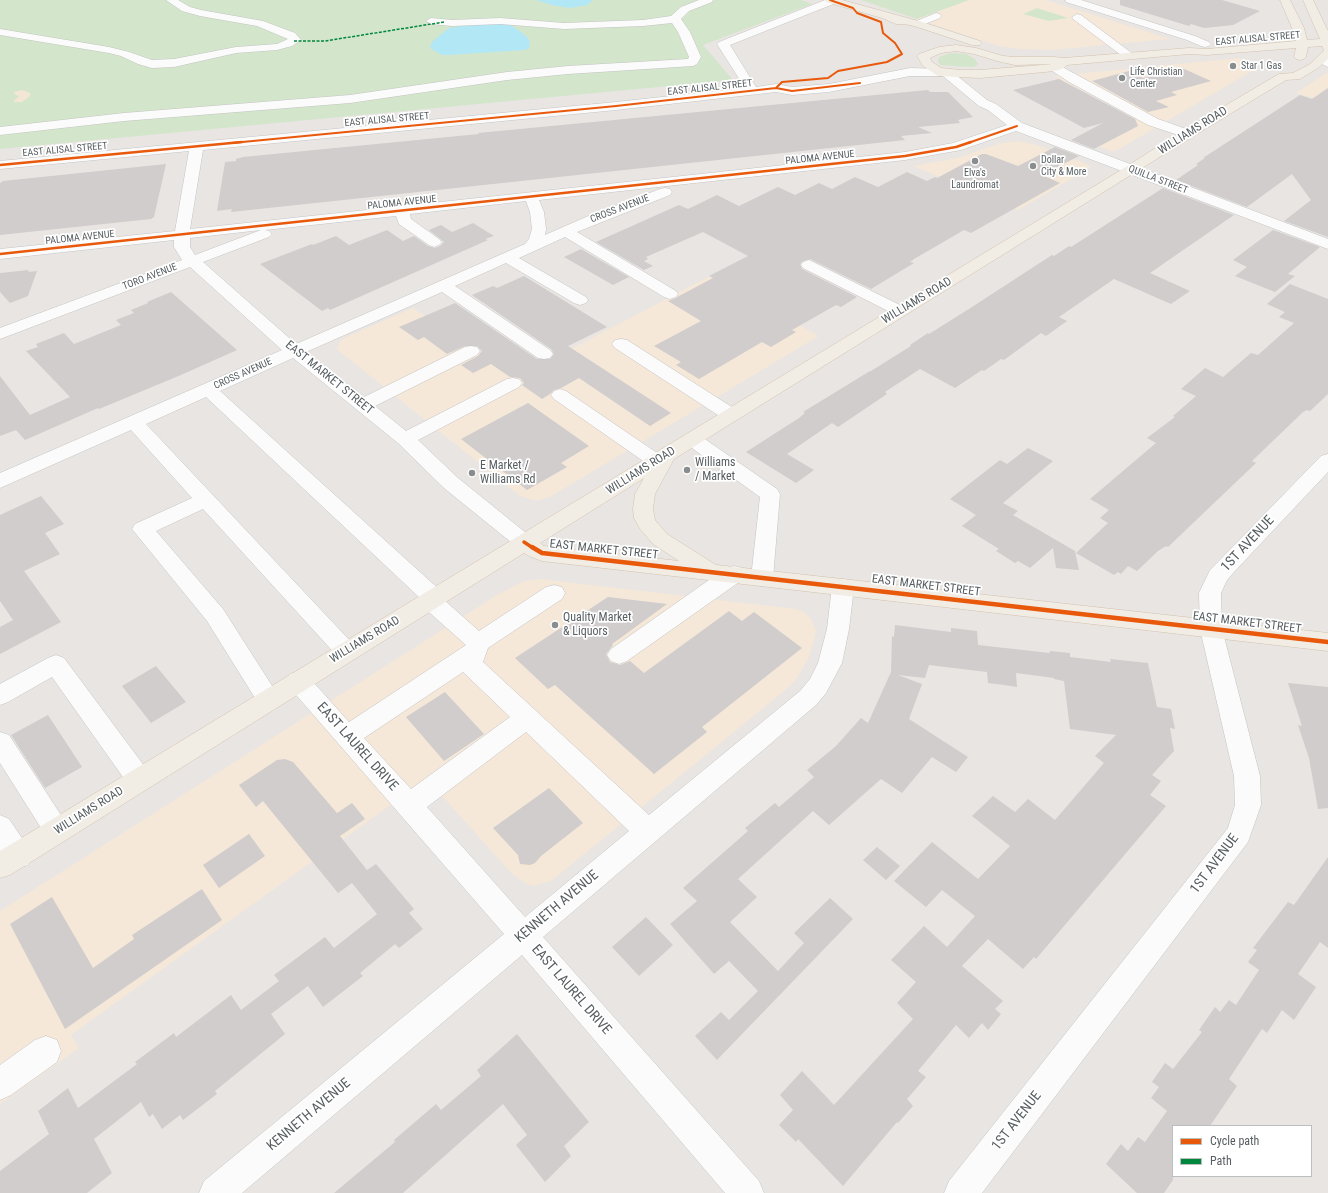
<!DOCTYPE html>
<html>
<head>
<meta charset="utf-8">
<style>
  body { margin:0 }
  #map { position:relative; width:1328px; height:1193px; overflow:hidden; background:#e8e5e2; font-family:"Roboto Condensed",sans-serif }
  canvas { display:block }
  .legend { position:absolute; left:1172px; top:1125px; width:140px; height:52px; box-sizing:border-box; background:#fff; border:1px solid #bcbfc0; margin:0; padding:5px 7px; list-style:none; font-size:12px; color:#575e61 }
  .legend li { display:flex; align-items:center; gap:8px; height:20px }
  .legend b { width:20px; border:1px solid #bcbfc0 }
</style>
</head>
<body>
<div id="map">
<canvas width="1328" height="1193"></canvas>
<ul class="legend">
<li><b style="height:5px;background:#e8590c"></b>Cycle path</li>
<li><b style="height:5px;background:#00873e"></b>Path</li>
</ul>
</div>
<script>
const ctx = document.querySelector('canvas').getContext('2d');
ctx.lineJoin = 'round';
function paint(path, color) {
  ctx.fillStyle = color;
  ctx.fill(path, 'evenodd');
}
function shape(rows) {
  const path = new Path2D();
  for (const r of rows) {
    path.moveTo(r[0], r[1]);
    for (let i = 2; i < r.length; i += 2) path.lineTo(r[i], r[i + 1]);
  }
  return path;
}
function strokePath(path, color, width, dash) {
  ctx.strokeStyle = color;
  ctx.lineWidth = width;
  ctx.lineCap = dash ? 'butt' : 'round';
  ctx.setLineDash(dash || []);
  ctx.stroke(path);
}
function drawText(font, color, halo, rows, align = 'center') {
  ctx.font = font + ' "Roboto Condensed",sans-serif';
  ctx.lineWidth = 3.5;
  ctx.setLineDash([]);
  ctx.textBaseline = 'middle';
  ctx.strokeStyle = halo;
  ctx.fillStyle = color;
  for (const [text, x, y, turn = 0] of rows) {
    ctx.save();
    ctx.translate(x, y);
    ctx.rotate((+turn || 0) * Math.PI / 180);
    ctx.textAlign = isNaN(turn) ? turn : align;
    if (halo) ctx.strokeText(text, 0, 0);
    ctx.fillText(text, 0, 0);
    ctx.restore();
  }
}
paint(shape([
  [969,0,1046,0,1170,39,1052,50,1017,49,998,46,917,19],
  [1239,58,1259,67,1116,151,1111,151,1080,140,1126,113,1054,76],
  [1328,72,1328,102,1296,93],
  [1019,141,1037,145,1089,165,1090,168,1018,210,913,166,957,158,1001,143],
  [710,276,819,336,550,497,540,500,533,500,520,496,339,351,337,348,339,343,344,338,413,308,518,377],
  [540,579,796,609,804,612,811,619,816,631,814,641,808,659,801,671,795,681,783,692,551,881,533,886,525,883,512,874,427,779,71,1035,79,1048,0,1104,0,911,497,595,524,581]
]), '#f5e8d8');
paint(shape([
  [0,0,801,0,812,4,703,45,733,80,0,149],
  [861,0,969,0,917,19],
  [1037,8,1068,18,1049,21,1023,14],
  [951,53,966,54,975,59,978,64,974,67,969,67,940,65,938,61,939,57]
]), '#d3e6cb');
paint(shape([
  [22,90,30,93,30,96,22,102,13,102,19,96,14,94,14,92]
]), '#f4e6d4');
paint(shape([
  [536,0,593,0,587,5,570,8,552,5],
  [475,24,509,24,521,32,528,38,530,42,529,48,525,50,448,55,442,55,430,48,432,42,449,28]
]), '#b2e7f6');
paint(shape([
  [1120,0,1222,0,1260,11,1233,25,1204,28,1191,24,1189,26,1120,5],
  [1182,68,1211,81,1171,92,1177,95,1156,101,1169,107,1148,112,1092,81,1129,71,1143,78],
  [1059,79,1135,119,1138,126,1094,149,1071,140,1103,123,1084,128,1013,90],
  [1328,88,1328,237,1284,221,1311,200,1292,174,1247,207,1176,180,1198,165,1196,164,1205,158,1203,158,1300,95,1312,99],
  [928,90,930,92,948,92,973,117,958,120,960,123,918,127,932,133,901,136,905,140,231,212,232,209,217,211,225,162,236,161,236,159,243,157,479,134,478,133,499,131],
  [1055,147,1079,156,1042,175,1060,183,971,233,964,230,914,259,910,262,914,263,871,289,810,259,803,261,800,264,802,269,857,297,841,307,836,305,792,330,796,332,771,347,762,342,699,379,676,365,681,362,654,346,701,321,668,301,676,298,679,296,713,278,709,276,748,256,703,232,646,257,648,259,644,261,653,266,644,270,596,242,679,205,688,209,717,195,739,206,778,187,795,195,819,183,832,189,855,177,878,187,907,172,927,181,935,177,937,178,982,154,986,154,1018,166],
  [166,164,154,217,151,219,0,235,0,183,3,181],
  [1163,188,1234,215,1150,273,1190,291,1171,304,1114,279,1059,317,1067,321,1046,336,1041,333,1004,360,1001,359,984,371,982,370,955,388,920,369,885,392,887,394,838,427,832,423,787,454,814,470,796,483,746,452,799,418,805,413,803,412,870,371,871,371,911,346,910,345,928,333,929,334,972,307,1052,255,1054,256,1069,246,1071,247],
  [473,223,494,236,485,239,488,240,330,310,328,308,322,311,260,264,312,244,313,245,336,236,349,245,387,230,403,241,414,236,428,246,435,248,440,246,444,242,429,230,441,225,452,232],
  [1273,230,1320,247,1288,274,1295,276,1275,292,1235,276,1247,267,1233,260],
  [581,249,629,277,613,285,564,257],
  [29,270,28,272,37,271,28,296,10,303,0,292,0,273],
  [524,276,607,327,568,346,671,413,650,426,579,378,561,388,554,390,550,394,542,399,522,385,524,383,520,378,510,377,491,364,473,373,461,365,478,356,482,351,477,346,465,346,447,354,424,337,418,340,399,327,455,303,537,359,550,359,554,354,551,349,472,295,493,286,497,288],
  [1290,284,1328,299,1328,394,1310,411,1307,410,1303,412,1252,461,1256,463,1168,547,1166,546,1158,551,1137,571,1128,566,1121,574,1118,572,1114,575,1076,553,1108,523,1100,518,1109,510,1090,499,1156,443,1147,438,1175,417,1173,416,1196,396,1181,389,1205,368,1223,377,1251,353,1258,355,1294,323,1279,317,1285,312,1267,304],
  [171,292,237,350,181,375,99,409,98,408,25,440,16,430,0,436,0,376,30,415,70,397,26,351,38,347,36,344,64,333,74,344,121,325,116,320,134,313,131,310,148,303,147,302],
  [528,403,589,446,561,463,567,467,527,490,461,439],
  [1028,448,1053,461,1003,503,1018,511,1013,515,1075,551,1079,570,1056,568,1053,548,1030,568,1018,561,1015,563,996,551,999,549,962,526,976,515,950,499,1000,460,1007,464],
  [41,496,64,524,45,533,60,554,24,571,61,622,0,654,0,627,13,620,0,601,0,515],
  [608,597,667,604,612,644,613,645,606,654,610,662,620,665,630,661,644,673,729,611,742,621,754,612,802,648,702,727,707,732,654,774,555,685,548,689,515,658],
  [895,625,951,632,951,628,977,631,978,645,1050,653,1050,651,1070,653,1070,657,1111,662,1110,659,1148,663,1157,707,1171,709,1175,729,1170,728,1174,751,1152,775,1161,781,1150,795,1166,806,1036,959,1034,957,1023,969,988,939,962,966,1003,1001,995,1009,1001,1014,988,1030,982,1023,969,1038,956,1025,918,1071,926,1077,907,1099,913,1106,898,1123,897,1122,843,1186,798,1139,796,1142,779,1125,793,1110,780,1095,802,1071,834,1105,913,1019,897,1003,916,982,891,960,924,926,947,947,975,916,942,890,926,907,894,881,932,842,978,879,1010,846,972,816,993,796,1015,812,1028,799,1055,820,1104,763,1095,756,1116,735,1070,729,1064,681,1054,679,1054,678,1016,673,1017,687,1004,685,988,683,987,672,929,665,925,678,898,675,922,684,909,719,968,757,956,772,932,757,902,793,881,779,829,825,813,811,738,879,757,897,730,922,778,971,804,943,794,933,830,898,853,919,717,1060,695,1036,721,1012,729,1020,758,991,729,961,714,974,670,924,697,901,683,888,748,831,745,828,775,803,779,807,814,777,807,770,836,746,861,718,868,723,891,672,892,636,894,637],
  [156,666,186,702,151,723,122,686],
  [1288,683,1328,687,1328,808,1318,809,1309,758,1298,725,1302,726],
  [445,692,484,734,444,761,406,717],
  [48,715,82,767,45,788,11,735],
  [285,759,293,762,337,813,352,803,365,819,340,836,367,870,376,864,414,909,409,913,423,929,399,948,395,944,360,973,363,976,323,1007,308,986,271,1014,285,1034,215,1091,217,1094,183,1120,180,1115,162,1129,153,1114,149,1117,141,1102,94,1139,112,1173,87,1193,0,1193,0,1171,49,1134,38,1111,68,1088,78,1108,137,1064,135,1062,174,1033,176,1037,231,995,241,1010,279,981,274,975,325,937,334,948,377,914,352,883,338,893,263,801,256,807,239,785,277,760],
  [549,788,583,823,541,856,535,863,530,865,520,864,518,855,493,828],
  [249,834,265,856,219,888,203,865],
  [877,847,900,866,886,880,863,860],
  [1328,857,1328,948,1320,942,1298,974,1316,987,1294,1020,1282,1010,1267,1033,1262,1029,1229,1079,1237,1086,1210,1126,1173,1126,1173,1180,1164,1193,1137,1193,1106,1164,1121,1144,1128,1151,1138,1137,1145,1142,1167,1111,1151,1098,1159,1087,1152,1082,1165,1063,1173,1069,1202,1032,1199,1030,1215,1007,1220,1012,1229,1000,1236,1005,1259,970,1248,962,1257,950,1253,948,1288,902,1294,905],
  [202,889,222,920,65,1029,10,924,52,897,93,968,134,939,132,935],
  [646,917,673,945,639,976,612,947],
  [517,1034,589,1122,564,1146,571,1156,545,1182,516,1145,527,1135,503,1104,403,1193,334,1193,395,1142,394,1140,436,1104,441,1110,481,1076,477,1070]
]), '#d0cdcc');
const minor = shape([
  [166,0,178,0,190,7,201,10,263,21,295,33,301,40,292,46,277,50,236,53,174,67,152,68,138,64,121,56,109,53,0,35,0,29,109,47,129,52,152,60,174,59,236,47,277,44,288,39,257,26,200,16,182,11,166,0],
  [699,0,713,0,712,2,689,11,681,19,690,32,701,57,697,64,693,66,568,74,507,80,350,103,124,121,0,135,0,127,124,113,350,95,507,72,568,66,688,59,689,57,678,32,672,23,643,26,564,29,500,24,452,26,431,24,426,21,431,18,452,20,500,18,564,23,643,20,671,16,681,7,699,0],
  [825,0,837,1,836,3,730,45,756,87,776,84,792,87,829,84,910,68,942,69,951,71,987,100,996,104,1022,123,1328,239,1328,249,1016,131,961,150,905,160,539,200,544,212,546,229,545,235,586,217,660,189,665,188,670,189,672,192,670,195,577,232,676,291,678,294,676,297,670,299,664,297,565,237,519,258,586,297,588,300,586,303,580,305,574,303,506,263,455,286,550,350,553,354,550,358,544,359,538,358,442,292,306,352,364,397,465,347,471,346,477,347,480,351,477,355,375,406,406,431,507,379,513,378,519,379,522,383,519,387,418,440,458,478,531,537,534,542,531,547,524,549,517,547,444,488,398,443,293,358,220,391,442,592,445,598,444,600,479,631,546,587,554,585,562,587,565,593,562,599,488,648,483,662,649,815,800,691,810,679,818,663,827,629,832,587,835,581,843,579,851,581,854,587,849,629,842,663,826,693,816,705,543,937,759,1181,764,1193,725,1193,522,955,242,1193,199,1193,204,1181,504,934,290,688,286,681,290,674,298,672,306,674,349,722,466,645,422,606,419,600,420,598,206,397,146,424,354,645,358,651,354,657,346,660,338,657,203,509,156,531,223,609,276,692,280,699,276,706,268,709,260,706,207,621,132,529,135,524,192,498,131,430,0,488,0,473,282,350,190,267,0,339,0,328,182,260,174,247,174,240,0,259,0,249,175,231,189,151,0,169,0,161,616,102,745,88,717,44,719,42,825,0],
  [910,76,943,76,979,106,988,110,1007,125,953,143,905,152,190,229,203,150,616,110,776,92,792,95,829,92,910,76],
  [526,201,530,212,532,229,529,239,525,244,296,344,203,262,269,237,272,234,269,231,265,230,396,216,399,224,429,245,434,247,439,245,442,242,439,239,411,219,410,214,526,201],
  [261,230,195,255,190,247,190,238,261,230],
  [463,672,510,717,411,789,364,738,463,672],
  [526,732,629,831,525,917,427,807,526,732],
  [1065,0,1081,0,1195,36,1209,42,1211,44,1209,46,1205,47,1201,46,1187,40,1066,2,1065,0],
  [936,13,940,14,941,16,940,18,918,27,913,24,914,22,936,13],
  [1077,14,1081,15,1133,54,1135,56,1133,58,1125,58,1073,19,1072,17,1077,14],
  [1326,58,1328,59,1328,67,1322,64,1320,62,1322,60,1326,58],
  [1055,63,1158,119,1192,131,1194,134,1192,137,1187,138,1148,125,1069,82,1051,70,1049,67,1051,64,1055,63],
  [809,260,906,308,908,311,906,314,900,316,894,314,803,268,801,265,803,262,809,260],
  [621,339,627,340,738,411,740,415,738,419,731,421,724,419,615,348,612,344,615,340,621,339],
  [560,389,566,391,663,457,666,461,663,465,656,467,649,465,554,399,551,395,554,391,560,389],
  [692,433,699,435,777,489,780,494,773,578,770,584,762,586,754,584,751,578,760,497,685,443,683,439,685,435,692,433],
  [1328,454,1328,472,1234,572,1227,580,1221,593,1222,629,1260,776,1261,805,1248,842,982,1193,944,1193,949,1181,1228,828,1235,805,1234,776,1200,629,1199,593,1210,570,1218,562,1321,456,1328,454],
  [734,566,742,568,745,574,742,580,627,661,619,664,611,661,607,655,611,649,726,568,734,566],
  [56,655,64,658,148,771,152,779,148,787,139,790,130,787,52,677,8,702,0,705,0,684,48,658,56,655],
  [0,732,9,735,66,823,70,831,66,839,57,843,48,839,0,763,0,732],
  [0,815,9,819,28,847,32,856,28,865,18,868,8,865,0,851,0,815],
  [46,1036,57,1040,61,1051,57,1062,11,1095,0,1100,0,1065,35,1040,46,1036]
]);
const major = shape([
  [825,0,842,0,922,22,980,41,982,43,980,45,972,45,914,26,904,24,896,24,882,18,826,2,825,0],
  [1280,0,1290,0,1304,28,1307,40,1320,39,1303,0,1313,0,1328,31,1328,59,1318,68,1300,79,1286,80,1192,137,674,459,655,494,653,509,655,520,667,534,716,565,1328,633,1328,651,542,561,531,557,524,553,10,875,0,878,0,851,1126,167,1182,131,1279,74,1293,73,1310,64,1324,50,1322,46,1308,47,1306,57,1304,59,1300,60,1296,59,1294,57,1296,48,1207,55,1189,54,1067,65,1064,68,1055,71,980,78,938,76,923,66,917,56,919,54,939,47,956,45,976,48,1003,56,1015,57,1054,57,1064,58,1189,48,1207,49,1296,41,1292,28,1280,0],
  [956,51,974,54,997,61,1015,65,1054,64,980,70,961,70,941,68,932,62,930,58,941,53,956,51],
  [644,478,635,494,633,509,634,518,640,529,653,544,679,561,544,546,540,543,644,478]
]);
strokePath(minor, '#c4c4c3', 1);
strokePath(major, '#d3c1ad', 1);
paint(minor, '#fcfbfb');
paint(major, '#f1ede5');
strokePath(shape([
  [294,41,325,41,444,22]
]), '#00873e', 1.5, [3, 1.5]);
strokePath(shape([
  [776,88,782,82,828,78,838,71,887,62,902,54,895,43,883,33,881,22,857,13,853,8,830,0],
  [232,143,616,106,776,88,792,91,860,83],
  [968,143,1017,126]
]), '#e8590c', 2);
strokePath(shape([
  [0,165,242,142],
  [0,254,905,156,956,147,971,142]
]), '#e8590c', 2.5);
strokePath(shape([
  [524,542,533,548]
]), '#e8590c', 3.5);
strokePath(shape([
  [532,547,542,553,1328,642]
]), '#e8590c', 4.5);
for (const [x, y, r, color] of [
  [1233,66,4,"#8a8d8e"],
  [1122,78,4,"#8a8d8e"],
  [975,161,4,"#8a8d8e"],
  [1033,166,4,"#8a8d8e"],
  [687,470,4,"#8a8d8e"],
  [472,473,4,"#8a8d8e"],
  [555,625,4,"#8a8d8e"]
]) {
  const dot = new Path2D();
  dot.arc(x, y, r, 0, 2 * Math.PI);
  ctx.fillStyle = color;
  ctx.fill(dot);
  strokePath(dot, '#fff', 1.5);
}
drawText('10px', '#575e61', '#fff', [
  ["EAST ALISAL STREET",1258,39,-5],
  ["EAST ALISAL STREET",710,88,-6],
  ["EAST ALISAL STREET",387,120,-5],
  ["EAST ALISAL STREET",65,150,-5],
  ["PALOMA AVENUE",820,158,-6],
  ["QUILLA STREET",1158,180,21],
  ["PALOMA AVENUE",402,203,-6],
  ["CROSS AVENUE",620,209,-21],
  ["PALOMA AVENUE",80,238,-6],
  ["TORO AVENUE",150,277,-21],
  ["CROSS AVENUE",243,374,-24]
]);
drawText('10px', '#575e61', '#fff', [
  ["Star 1 Gas",1241,66],
  ["Life Christian",1130,72],
  ["Center",1130,84],
  ["Dollar",1041,160],
  ["City & More",1041,172],
  ["Elva's",975,173,"center"],
  ["Laundromat",975,185,"center"]
], 'left');
drawText('12px', '#575e61', '#fff', [
  ["WILLIAMS ROAD",1193,131,-32],
  ["WILLIAMS ROAD",917,301,-31],
  ["EAST MARKET STREET",329,378,39],
  ["WILLIAMS ROAD",641,471,-32],
  ["EAST MARKET STREET",604,550,6],
  ["EAST MARKET STREET",926,586,7],
  ["EAST MARKET STREET",1247,623,7],
  ["WILLIAMS ROAD",365,640,-31],
  ["WILLIAMS ROAD",89,811,-32]
]);
drawText('12px', '#575e61', '#fff', [
  ["Williams",695,463],
  ["/ Market",695,477],
  ["E Market /",480,466],
  ["Williams Rd",480,480],
  ["Quality Market",563,618],
  ["& Liquors",563,632]
], 'left');
drawText('14px', '#575e61', '#fff', [
  ["1ST AVENUE",1248,544,-47],
  ["EAST LAUREL DRIVE",357,747,48],
  ["1ST AVENUE",1215,864,-53],
  ["KENNETH AVENUE",557,907,-40],
  ["EAST LAUREL DRIVE",571,990,49],
  ["KENNETH AVENUE",309,1115,-40],
  ["1ST AVENUE",1017,1121,-52]
]);
</script>
</body>
</html>
